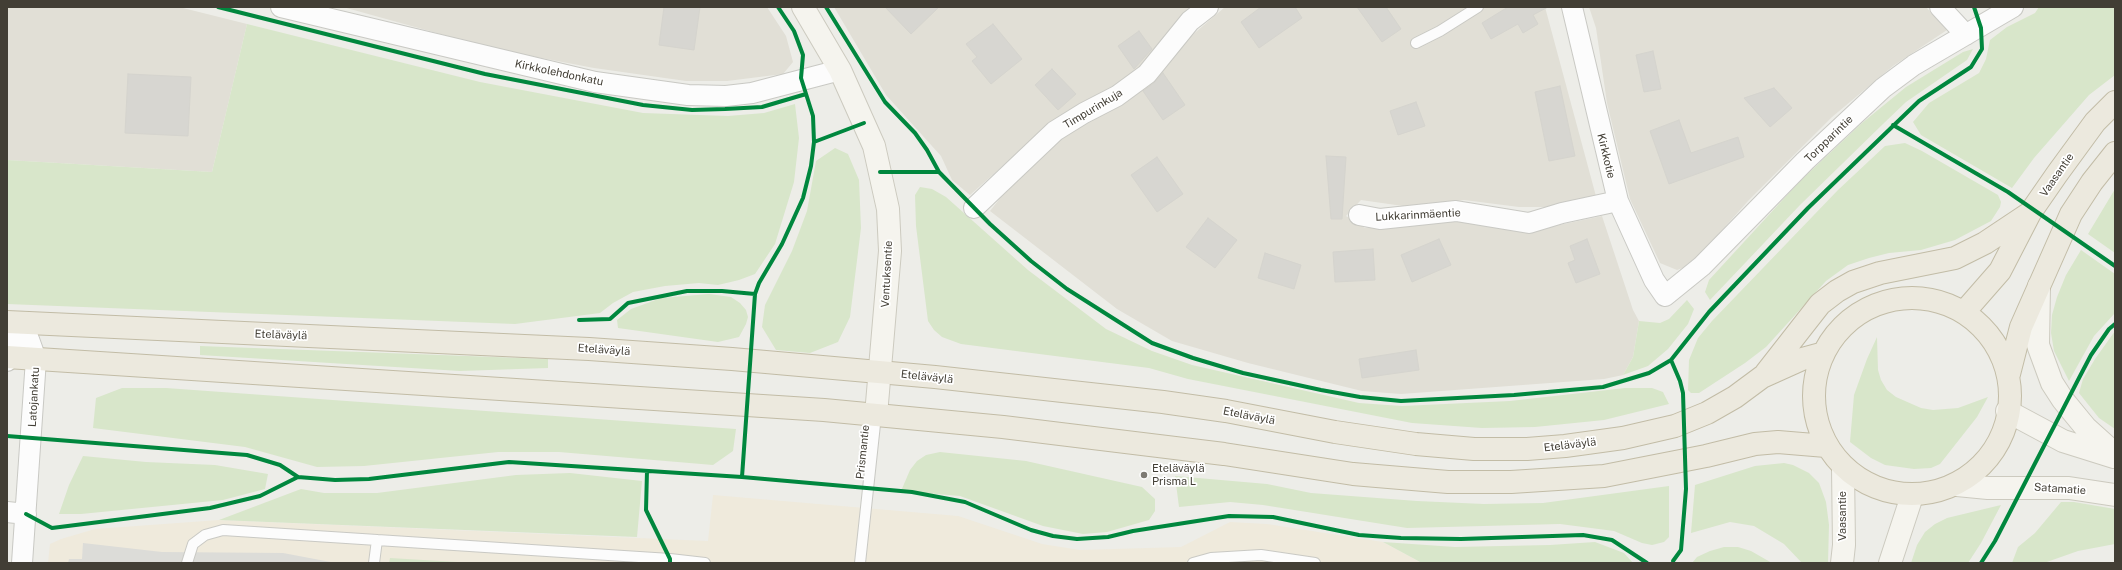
<!DOCTYPE html>
<html>
<head>
<meta charset="utf-8">
<style>
  body { margin:0 }
  #map { position:relative; width:2122px; height:570px; overflow:hidden; background:#edede8; font-family:"Public Sans",sans-serif }
  canvas { display:block }
  .frame { position:absolute; inset:0; border:8px solid #423e35; pointer-events:none }
</style>
</head>
<body>
<div id="map">
<canvas width="2122" height="570"></canvas>
<div class="frame"></div>
</div>
<script>
const ctx = document.querySelector('canvas').getContext('2d');
ctx.lineJoin = 'round';
function paint(path, color) {
  ctx.fillStyle = color;
  ctx.fill(path, 'evenodd');
}
function shape(rows) {
  const path = new Path2D();
  for (const r of rows) {
    if (r.length === 3) {
      path.moveTo(r[0] + r[2], r[1]);
      path.arc(r[0], r[1], r[2], 0, 2 * Math.PI);
      continue;
    }
    path.moveTo(r[0], r[1]);
    for (let i = 2; i < r.length; i += 2) path.lineTo(r[i], r[i + 1]);
  }
  return path;
}
function strokePath(path, color, width, dash) {
  ctx.strokeStyle = color;
  ctx.lineWidth = width;
  ctx.lineCap = dash ? 'butt' : 'round';
  ctx.setLineDash(dash || []);
  ctx.stroke(path);
}
function drawText(font, color, halo, rows, align = 'center') {
  ctx.font = font + ' "Public Sans",sans-serif';
  ctx.lineWidth = 3.5;
  ctx.setLineDash([]);
  ctx.textBaseline = 'middle';
  ctx.strokeStyle = halo;
  ctx.fillStyle = color;
  for (const [text, x, y, turn = 0] of rows) {
    ctx.save();
    ctx.translate(x, y);
    ctx.rotate((+turn || 0) * Math.PI / 180);
    ctx.textAlign = isNaN(turn) ? turn : align;
    if (halo) ctx.strokeText(text, 0, 0);
    ctx.fillText(text, 0, 0);
    ctx.restore();
  }
}
paint(shape([
  [7,7,179,7,247,24,212,172,7,160],
  [343,7,767,7,786,36,793,62,783,74,727,81,686,81,594,68,494,49],
  [834,7,1197,7,1142,69,1033,139,970,195,952,180,941,156,886,95],
  [1225,7,1545,7,1597,200,1561,207,1519,207,1464,200,1410,207,1361,200,1346,216,1365,228,1463,219,1523,229,1559,225,1602,216,1633,310,1639,321,1633,357,1623,375,1604,379,1401,394,1362,391,1248,363,1172,341,1117,309,990,211,1023,169,1183,43],
  [1589,7,1926,7,1947,30,1893,66,1832,117,1748,201,1691,265,1677,270,1660,263,1630,199,1607,103,1596,28]
]), '#e1dfd6');
paint(shape([
  [713,495,958,516,1042,544,1080,550,1181,547,1230,522,1267,524,1383,542,1422,563,48,563,50,544,61,539,95,529,219,520,708,541]
]), '#efeadc');
paint(shape([
  [2039,7,2115,7,2115,75,2089,95,2034,158,2012,188,1921,135,1913,122,1929,103,1979,73,1986,59,1990,40,2007,27,2035,13],
  [247,24,480,82,643,113,728,116,764,113,795,104,799,138,794,182,775,244,755,274,739,280,718,285,699,283,665,286,633,292,613,303,600,313,515,324,7,304,7,160,212,172],
  [1973,49,1967,60,1906,102,1883,124,1800,205,1710,300,1705,292,1709,280,1800,181,1862,123,1906,87,1963,52],
  [1905,143,1922,151,1998,195,2001,202,2000,207,1991,221,1955,240,1921,250,1889,253,1869,258,1848,265,1826,281,1766,347,1745,363,1699,393,1691,393,1688,390,1689,360,1698,338,1712,321,1838,190,1885,146],
  [835,148,848,154,859,180,861,228,850,317,838,342,810,353,776,350,762,327,765,305,792,251,807,211,816,161],
  [920,187,932,189,946,197,1028,270,1106,329,1152,351,1192,365,1359,403,1402,406,1510,401,1625,388,1652,388,1663,392,1669,404,1604,420,1535,427,1482,428,1412,423,1188,379,1149,368,961,344,942,337,934,330,928,321,916,226,915,195],
  [2115,189,2115,253,2088,234],
  [2081,250,2115,274,2115,313,2094,336,2069,381,2054,351,2051,333,2052,315,2057,297,2066,275],
  [709,294,731,297,740,303,746,310,748,317,746,324,739,337,718,342,618,328,617,320,631,309,661,298],
  [1687,300,1694,309,1688,324,1668,349,1648,366,1623,375,1633,357,1639,321,1660,323,1669,319],
  [2115,331,2115,429,2099,418,2079,393,2083,379,2095,359],
  [1877,337,1878,370,1881,380,1887,390,1896,397,1921,408,1933,410,1958,408,1988,397,1977,417,1940,464,1931,468,1914,469,1885,465,1871,458,1850,442,1854,395,1867,359],
  [200,346,548,359,548,368,460,371,200,355],
  [122,388,166,388,736,429,733,451,713,465,559,452,498,452,364,466,317,467,245,447,93,428,96,398],
  [940,452,1026,461,1142,487,1155,499,1155,511,1149,520,1107,532,1083,534,1043,526,960,496,901,491,910,470,917,461,926,455],
  [83,456,146,462,215,465,268,474,265,489,223,500,81,514,59,514,69,485],
  [1784,463,1793,465,1809,473,1819,483,1822,491,1826,502,1829,525,1828,563,1802,563,1784,544,1754,526,1730,522,1691,533,1695,485,1755,466],
  [570,473,642,481,637,537,219,520,301,489,324,493,377,493,516,475],
  [1175,476,1267,484,1311,493,1417,501,1484,504,1543,503,1669,486,1669,537,1664,542,1652,545,1642,543,1614,531,1560,524,1407,528,1263,505,1230,502,1179,507],
  [2061,502,2074,502,2115,509,2115,544,2078,551,2044,563,2012,563,2018,547,2035,533],
  [2001,505,1981,543,1968,563,1911,563,1917,545,1925,532,1935,524,1947,518],
  [1383,542,1455,547,1550,545,1595,542,1624,553,1633,563,1422,563],
  [1724,547,1738,547,1751,551,1772,563,1692,563,1697,557,1710,551],
  [390,558,474,563,389,563]
]), '#d8e6ca');
paint(shape([
  [83,543,162,552,283,553,336,563,68,563,69,559,82,559]
]), '#dcdcd8');
const building = shape([
  [664,7,700,7,694,50,659,45,664,7],
  [885,7,939,7,911,34,885,7],
  [1261,7,1295,7,1302,18,1259,48,1241,22,1261,7],
  [1357,7,1386,7,1401,29,1382,42,1357,7],
  [1508,7,1548,7,1533,15,1538,24,1523,33,1518,24,1491,39,1482,23,1508,7],
  [993,24,1022,59,991,84,972,61,977,57,966,44,993,24],
  [1139,31,1152,49,1134,69,1118,46,1139,31],
  [1653,51,1661,89,1644,92,1636,55,1653,51],
  [1052,69,1076,94,1058,110,1035,85,1052,69],
  [1163,73,1185,105,1163,120,1143,91,1154,83,1163,73],
  [128,74,191,77,188,136,125,133,128,74],
  [1560,86,1575,156,1549,161,1535,92,1560,86],
  [1774,88,1792,108,1770,127,1744,98,1774,88],
  [1416,102,1425,126,1398,135,1390,111,1416,102],
  [1679,120,1691,153,1738,137,1744,157,1669,184,1650,131,1679,120],
  [1326,156,1346,157,1342,219,1331,219,1326,156],
  [1157,157,1183,194,1157,212,1131,175,1157,157],
  [1208,218,1237,240,1215,268,1186,247,1208,218],
  [1439,239,1451,265,1412,282,1401,255,1439,239],
  [1587,239,1600,274,1576,283,1568,263,1575,260,1570,246,1587,239],
  [1373,249,1375,280,1335,282,1333,252,1373,249],
  [1265,253,1301,265,1294,289,1258,278,1265,253],
  [1416,350,1419,370,1362,378,1359,359,1416,350]
]);
paint(building, '#d7d6d1');
strokePath(building, '#d5d4ce', 1);
const service = shape([
  [1416,43,1440,31,1478,7],
  [187,563,193,544,205,535,223,530,670,559,705,563],
  [374,563,377,540],
  [860,563,876,415],
  [1193,563,1211,558,1261,555,1315,563]
]);
const minor = shape([
  [281,7,595,82,688,95,726,96,752,93,840,70],
  [1572,7,1618,201,1654,280,1665,296,1702,266,1805,161,1883,88,1914,65,2013,7],
  [1940,7,1966,35],
  [974,208,1055,131,1084,113,1117,96,1147,74,1190,21,1208,7],
  [1359,215,1380,219,1456,211,1529,223,1562,213,1618,201],
  [7,361,7,357,23,323],
  [7,512,26,514],
  [22,563,36,359,23,323]
]);
const secondary = shape([
  [803,7,840,70,874,146,888,209,890,251,876,415],
  [2039,286,2038,345,2052,383,2063,400,2086,428,2115,454],
  [2007,411,2063,441,2114,457],
  [1957,485,1988,488,2069,488,2115,495],
  [1842,563,1844,545,1843,469],
  [1890,563,1912,496]
]);
const trunk = shape([
  [1912,396,98],
  [1965,311,2000,271,2030,213,2057,174,2095,122,2115,102],
  [7,322,589,349,732,359,935,377,1163,402,1226,411,1335,432,1416,444,1474,449,1527,449,1565,446,1623,438,1675,426,1707,413,1735,397,1762,377,1802,359,1824,353],
  [7,357,824,410,1003,427,1224,454,1353,474,1448,482,1511,482,1604,476,1706,456,1755,444,1778,442,1826,446],
  [1766,373,1820,304,1837,291,1853,282,1880,273,1955,258,1985,243,2030,213],
  [2009,374,2021,327,2071,214,2092,182,2115,153]
]);
strokePath(service, '#c9c9c4', 12);
strokePath(minor, '#c9c9c4', 22);
strokePath(secondary, '#cccabf', 24);
strokePath(trunk, '#c2bca6', 24);
strokePath(service, '#fcfcfc', 10);
strokePath(minor, '#fcfcfc', 20);
strokePath(secondary, '#f5f4ee', 22);
strokePath(trunk, '#ece9de', 22);
strokePath(shape([
  [218,7,485,74,643,105,692,110,725,109,762,107,806,94],
  [826,7,885,102,915,133,927,150,939,172],
  [1893,125,2008,192,2115,266],
  [814,142,864,123],
  [880,172,939,172,990,224,1031,261,1067,289,1152,343,1193,358,1243,373,1321,390,1360,397,1401,401,1514,395,1603,387,1649,373,1671,360,1709,312,1808,208,1919,101,1971,67,1982,49,1981,28,1974,7],
  [579,320,610,319,628,303,687,291,722,291,755,294],
  [1671,360,1680,381,1683,393,1686,489,1681,550,1673,561],
  [7,436,247,455,280,465,298,477,335,480,369,479,509,462,742,477,912,492,965,502,1031,530,1053,536,1077,539,1108,537,1133,531,1229,516,1273,517,1359,535,1401,538,1461,539,1583,535,1612,540,1647,563],
  [647,471,646,510,670,559,670,563],
  [742,477,755,294,759,283,782,244,803,198,811,166,814,142,813,116,801,78,803,55,794,31,778,7],
  [26,514,52,528,210,508,260,496,298,477],
  [1981,563,1995,541,2079,378,2091,355,2109,329,2115,324]
]), '#00873e', 4);
for (const [x, y, r, color] of [
  [1144,475,4,"#7e7b74"]
]) {
  const dot = new Path2D();
  dot.arc(x, y, r, 0, 2 * Math.PI);
  ctx.fillStyle = color;
  ctx.fill(dot);
  strokePath(dot, '#fff', 1.5);
}
drawText('11px', '#423e35', '#fff', [
  ["Kirkkolehdonkatu",559,73,12],
  ["Timpurinkuja",1093,109,-31],
  ["Torpparintie",1829,139,-44],
  ["Kirkkotie",1606,156,76],
  ["Vaasantie",2057,175,-55],
  ["Lukkarinmäentie",1418,215,-3],
  ["Ventuksentie",887,274,-87],
  ["Eteläväylä",281,335,2],
  ["Eteläväylä",604,350,4],
  ["Eteläväylä",927,377,6],
  ["Latojankatu",34,397,-87],
  ["Eteläväylä",1249,416,11],
  ["Eteläväylä",1570,445,-7],
  ["Prismantie",863,452,-84],
  ["Satamatie",2060,489,4],
  ["Vaasantie",1843,516,-90]
]);
drawText('11px', '#423e35', '#fff', [
  ["Eteläväylä",1152,469],
  ["Prisma L",1152,482]
], 'left');
</script>
</body>
</html>
